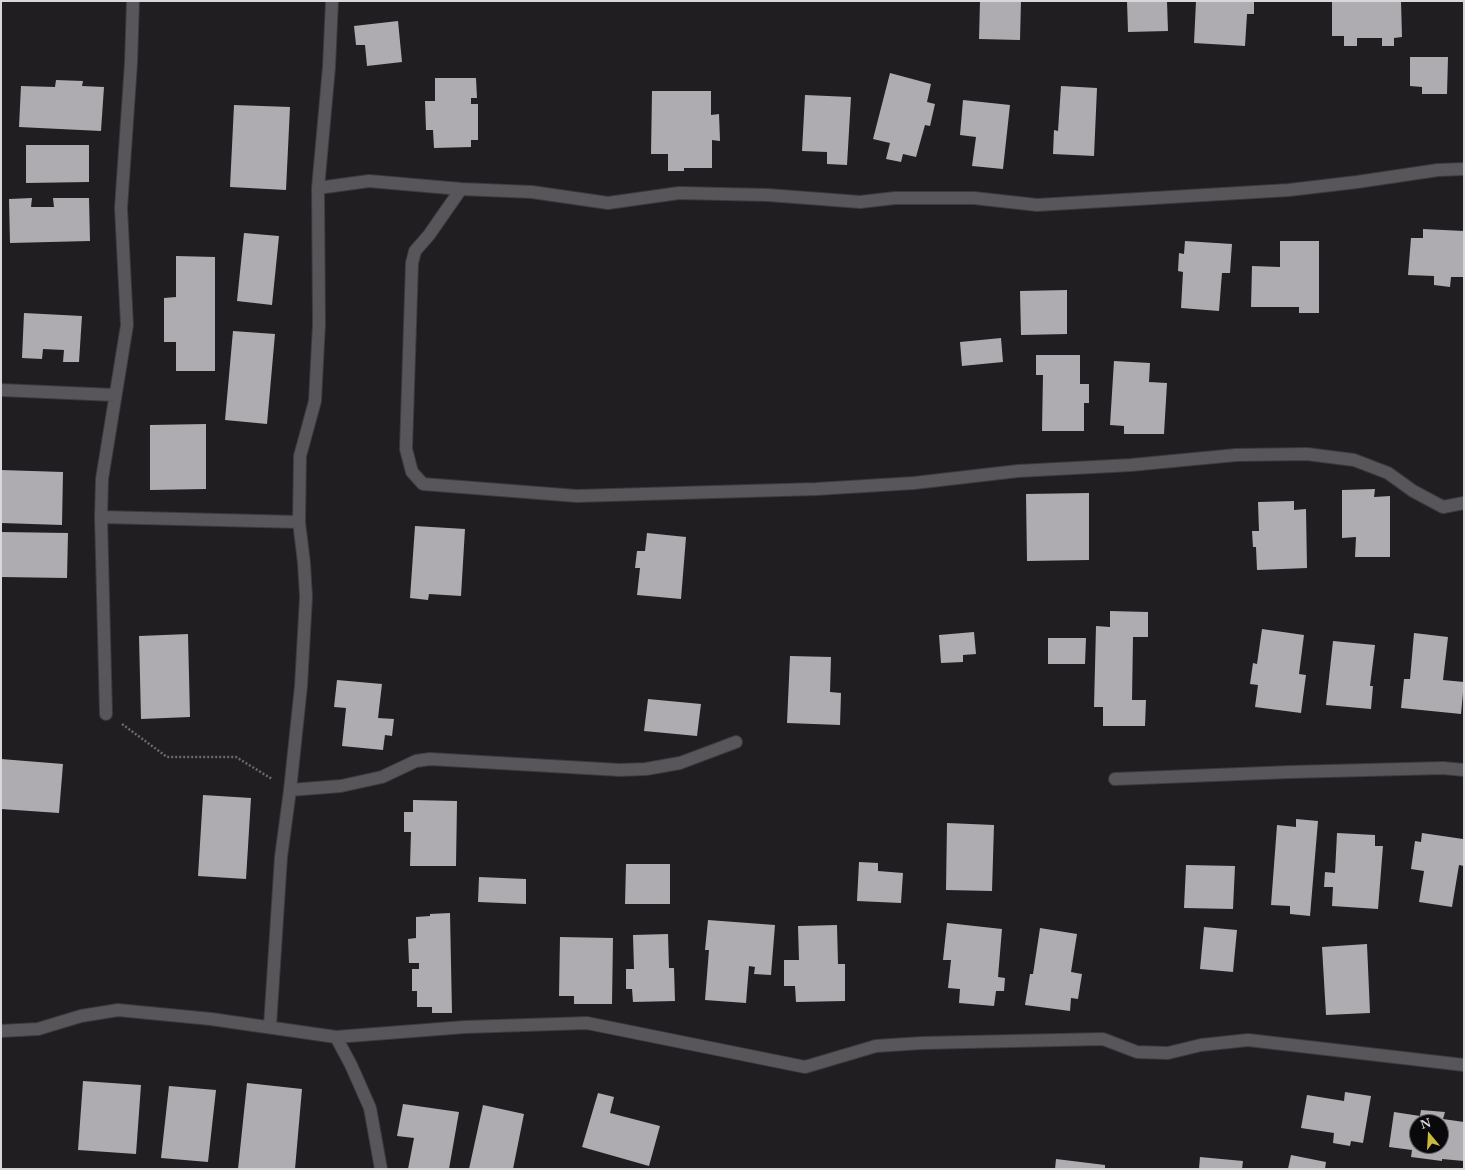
<!DOCTYPE html>
<html>
<head>
<meta charset="utf-8">
<style>
  body { margin:0 }
  #map { position:relative; width:1465px; height:1170px; overflow:hidden; background:#201e21; font-family:"Libre Baskerville",serif }
  canvas { display:block }
  .frame { position:absolute; inset:0; border:2px solid #d9d7da; pointer-events:none }
  .north { position:absolute; left:1409px; top:1114px; width:40px; height:40px; box-sizing:border-box; background:#09080a; border:1px solid #5c5b5d; border-radius:50%; rotate:342deg; font-size:11px; font-weight:700; line-height:16px; text-align:center; color:#d9d7da }
  .north::after { content:''; display:block; margin:auto; width:14px; height:18px; background:#caba3a; clip-path:polygon(50% 0,100% 100%,50% 72%,0 100%) }
</style>
</head>
<body>
<div id="map">
<canvas width="1465" height="1170"></canvas>
<div class="frame"></div>
<div class="north">N</div>
</div>
<script>
const ctx = document.querySelector('canvas').getContext('2d');
ctx.lineJoin = 'round';
function paint(path, color) {
  ctx.fillStyle = color;
  ctx.fill(path, 'evenodd');
}
function shape(rows) {
  const path = new Path2D();
  for (const r of rows) {
    path.moveTo(r[0], r[1]);
    for (let i = 2; i < r.length; i += 2) path.lineTo(r[i], r[i + 1]);
  }
  return path;
}
function strokePath(path, color, width, dash) {
  ctx.strokeStyle = color;
  ctx.lineWidth = width;
  ctx.lineCap = dash ? 'butt' : 'round';
  ctx.setLineDash(dash || []);
  ctx.stroke(path);
}
paint(shape([
  [980,1,1021,1,1020,40,979,39],
  [1127,1,1167,1,1168,31,1128,32],
  [1196,1,1254,1,1254,14,1247,14,1245,46,1194,43],
  [1332,1,1401,1,1402,37,1394,38,1394,46,1382,46,1382,38,1357,38,1357,46,1344,46,1344,36,1332,36],
  [398,21,402,62,367,66,365,45,356,45,354,26],
  [1410,57,1448,57,1447,94,1422,94,1422,87,1410,86],
  [890,73,931,84,927,102,935,104,930,126,925,125,916,157,903,154,901,162,886,159,890,143,873,139],
  [435,78,476,78,477,98,471,98,471,104,478,104,478,140,471,140,471,147,434,148,433,130,426,130,425,101,435,101],
  [56,80,83,81,82,86,104,87,101,131,19,127,21,86,55,87],
  [1061,86,1097,88,1094,156,1053,154,1054,130,1058,131],
  [652,91,711,91,711,115,719,114,720,141,712,140,712,168,684,168,684,171,668,171,668,154,651,154],
  [805,95,851,97,847,165,827,164,827,152,802,151],
  [963,100,1010,105,1003,169,972,166,976,137,960,135],
  [234,105,290,107,286,190,230,187],
  [26,145,89,145,89,182,26,183],
  [32,198,31,207,54,207,53,198,89,198,90,241,10,243,9,199],
  [1423,229,1464,231,1464,277,1451,277,1450,287,1434,285,1434,276,1408,275,1411,238,1423,238],
  [244,233,279,236,272,305,237,301],
  [1185,241,1232,244,1230,273,1222,273,1219,311,1181,308,1183,272,1178,271,1179,253,1184,254],
  [1280,241,1319,241,1319,313,1299,313,1299,307,1251,307,1252,266,1280,267],
  [176,256,215,257,215,371,176,371,176,342,164,342,164,298,176,297],
  [1067,290,1067,334,1021,335,1020,291],
  [24,313,82,316,79,362,63,362,64,350,43,349,42,359,22,358],
  [233,331,275,334,267,424,225,420],
  [1001,338,1003,362,962,366,960,342],
  [1036,355,1080,355,1080,384,1089,384,1089,403,1084,403,1084,431,1042,431,1043,375,1036,375],
  [1114,361,1150,363,1149,382,1167,383,1164,434,1124,434,1124,426,1110,425],
  [206,424,206,489,150,490,150,425],
  [1,470,63,472,62,525,1,523],
  [1375,489,1374,497,1390,496,1390,557,1355,557,1356,537,1342,538,1342,490],
  [1089,493,1089,560,1027,561,1026,494],
  [1294,501,1294,510,1306,509,1307,568,1257,570,1256,547,1253,547,1252,531,1259,531,1258,502],
  [415,526,465,529,461,596,429,594,428,600,410,598],
  [1,532,68,533,67,578,1,577],
  [647,533,686,537,681,599,637,595,640,568,635,568,637,551,645,551],
  [1110,611,1148,612,1148,637,1133,637,1132,700,1146,700,1145,726,1103,726,1103,707,1094,707,1096,626,1110,627],
  [1262,629,1304,635,1299,674,1306,675,1301,713,1255,707,1258,685,1250,684,1253,663,1257,664],
  [974,632,976,654,963,655,963,662,941,663,939,635],
  [1414,633,1448,637,1443,680,1464,682,1461,714,1401,708,1404,679,1410,679],
  [188,634,190,717,141,719,139,636],
  [1048,638,1086,638,1085,664,1048,664],
  [1333,641,1375,645,1370,686,1373,686,1371,709,1326,705],
  [790,656,831,657,830,692,841,693,840,725,787,723],
  [337,680,382,684,378,718,394,719,392,736,385,735,383,750,342,746,346,708,334,707],
  [648,699,701,704,697,736,644,731],
  [1,759,63,764,59,813,1,809],
  [203,795,251,798,246,879,198,876],
  [413,800,457,801,456,866,410,866,411,832,404,832,404,812,413,812],
  [1296,819,1318,821,1310,916,1290,914,1290,906,1271,905,1277,825,1296,827],
  [947,823,994,825,992,891,946,890],
  [1337,833,1375,835,1375,846,1383,846,1378,909,1332,906,1333,887,1324,887,1325,872,1335,873],
  [1422,833,1463,839,1464,866,1459,865,1452,907,1419,902,1424,871,1411,869,1415,841,1421,842],
  [859,862,878,863,878,871,903,873,901,903,857,901],
  [626,864,670,864,670,904,625,904],
  [1186,865,1235,866,1233,909,1184,908],
  [479,877,526,879,526,904,478,902],
  [450,913,452,1013,432,1013,432,1007,417,1007,417,991,412,991,412,969,419,969,419,963,409,963,408,939,416,938,416,917,430,916,430,914],
  [708,920,775,925,771,975,754,974,755,967,749,966,746,1003,705,1000,709,950,705,950],
  [947,923,1002,929,998,977,1005,978,1004,991,996,991,994,1006,959,1003,960,989,948,988,951,960,943,960],
  [837,925,838,964,845,964,845,1001,796,1002,795,986,784,986,784,960,799,960,798,926],
  [1204,927,1237,930,1233,972,1200,969],
  [1040,928,1077,934,1071,972,1082,974,1078,999,1071,998,1070,1011,1025,1005,1030,974,1033,974],
  [668,934,669,968,674,968,675,1001,633,1002,632,989,626,989,626,969,634,969,633,935],
  [560,937,613,938,612,1004,574,1004,574,996,559,996],
  [1367,944,1370,1013,1326,1015,1322,947],
  [83,1081,141,1085,136,1154,78,1150],
  [247,1083,302,1089,295,1169,238,1169],
  [169,1086,216,1090,208,1162,161,1158],
  [1345,1092,1371,1096,1363,1143,1351,1141,1350,1146,1333,1143,1334,1133,1301,1128,1307,1095,1344,1101],
  [598,1093,614,1097,610,1113,660,1126,649,1166,582,1147],
  [403,1104,459,1112,449,1169,408,1169,414,1138,397,1136],
  [483,1105,524,1114,513,1169,469,1169],
  [1421,1110,1445,1112,1443,1119,1464,1122,1464,1161,1442,1159,1442,1161,1411,1157,1412,1150,1389,1147,1394,1112,1420,1116],
  [1417,1122,1441,1122,1441,1146,1417,1146],
  [1291,1155,1326,1162,1325,1169,1288,1169],
  [1200,1157,1243,1161,1242,1169,1199,1169],
  [1056,1159,1105,1165,1105,1169,1055,1169]
]), '#aeacb0');
const minor = shape([
  [332,1,329,67,318,188,369,181,461,189,532,192,608,203,679,193,768,195,860,202,895,198,974,198,1037,205,1289,190,1357,182,1438,170,1464,169],
  [318,188,319,324,315,401,300,456,299,522,304,563,306,597,301,686,290,790,341,786,382,777,416,761,430,759,620,770,646,769,680,763,736,742],
  [461,189,429,235,415,251,412,263,406,449,412,472,423,484,577,496,816,489,914,483,1018,471,1131,465,1236,455,1307,454,1354,460,1388,473,1413,491,1443,507,1464,503],
  [1,390,114,395],
  [101,517,299,522],
  [106,714,101,517,102,479,127,325,121,208,131,63,133,1],
  [1115,779,1290,772,1443,768,1464,770],
  [270,1026,281,857,290,790],
  [1,1031,38,1029,81,1016,118,1010,211,1019,336,1037,465,1027,587,1023,805,1067,876,1046,922,1043,1103,1039,1137,1052,1168,1053,1201,1045,1248,1040,1464,1065],
  [336,1037,351,1065,370,1108,381,1169]
]);
strokePath(minor, '#3b3a3d', 14);
strokePath(shape([
  [122,724,167,757,236,757,272,779]
]), '#6b696c', 2.5, [2, 2]);
strokePath(minor, '#58565a', 12);
</script>
</body>
</html>
